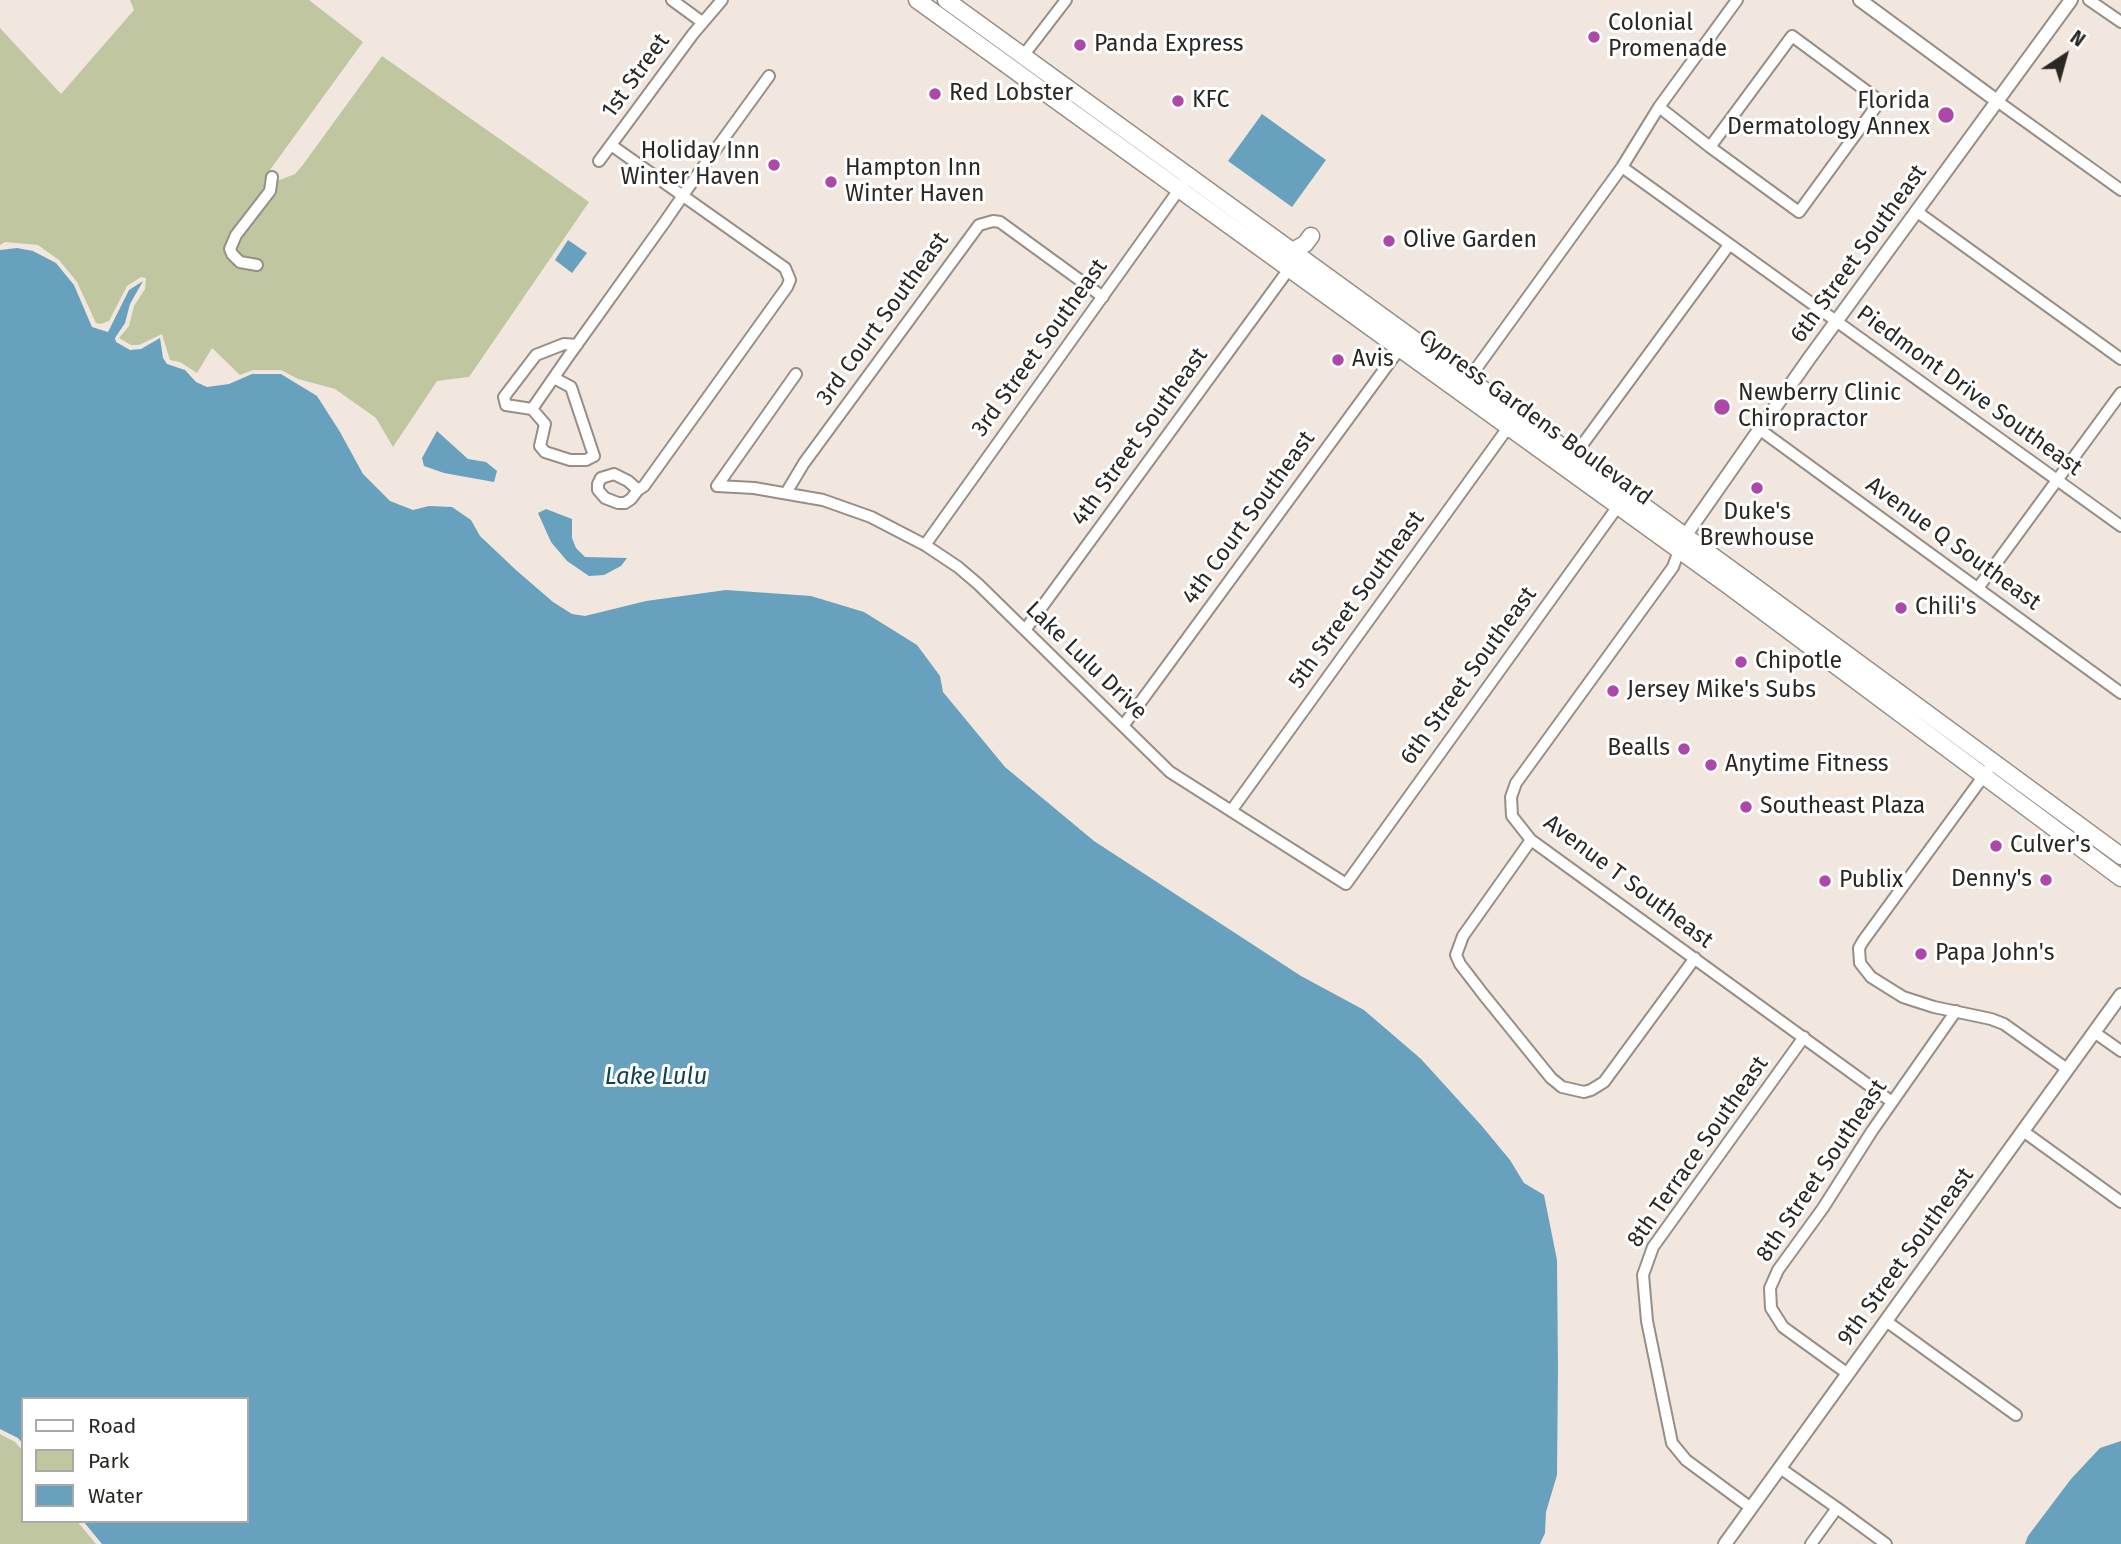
<!DOCTYPE html>
<html>
<head>
<meta charset="utf-8">
<style>
  body { margin:0 }
  #map { position:relative; width:2121px; height:1544px; overflow:hidden; background:#f1e7de; font-family:"Fira Sans",sans-serif }
  canvas { display:block }
  .legend { position:absolute; left:21px; top:1397px; width:228px; height:126px; box-sizing:border-box; background:#fff; border:2px solid #aaa9a7; margin:0; padding:9px 12px; list-style:none; font-size:21px; color:#2b2824 }
  .legend li { display:flex; align-items:center; gap:14px; height:35px }
  .legend b { width:35px; border:2px solid #aaa9a7 }
  .north { position:absolute; left:2030px; top:21px; width:70px; height:70px; -webkit-text-stroke:5px #fff; paint-order:stroke; rotate:36deg; font-size:19px; font-weight:700; line-height:28px; text-align:center; color:#2b2824 }
  .north::after { content:''; display:block; margin:auto; width:24px; height:32px; background:#2b2824; clip-path:polygon(50% 0,100% 100%,50% 72%,0 100%) }
</style>
</head>
<body>
<div id="map">
<canvas width="2121" height="1544"></canvas>
<ul class="legend">
<li><b style="height:9px;background:#fff"></b>Road</li>
<li><b style="height:19px;background:#c0c69f"></b>Park</li>
<li><b style="height:19px;background:#68a1bd"></b>Water</li>
</ul>
<div class="north">N</div>
</div>
<script>
const ctx = document.querySelector('canvas').getContext('2d');
ctx.lineJoin = 'round';
function paint(path, color) {
  ctx.fillStyle = color;
  ctx.fill(path, 'evenodd');
}
function shape(rows) {
  const path = new Path2D();
  for (const r of rows) {
    path.moveTo(r[0], r[1]);
    for (let i = 2; i < r.length; i += 2) path.lineTo(r[i], r[i + 1]);
  }
  return path;
}
function strokePath(path, color, width, dash) {
  ctx.strokeStyle = color;
  ctx.lineWidth = width;
  ctx.lineCap = dash ? 'butt' : 'round';
  ctx.setLineDash(dash || []);
  ctx.stroke(path);
}
function drawText(font, color, halo, rows, align = 'center') {
  ctx.font = font + ' "Fira Sans",sans-serif';
  ctx.lineWidth = 6;
  ctx.setLineDash([]);
  ctx.textBaseline = 'middle';
  ctx.strokeStyle = halo;
  ctx.fillStyle = color;
  for (const [text, x, y, turn = 0] of rows) {
    ctx.save();
    ctx.translate(x, y);
    ctx.rotate((+turn || 0) * Math.PI / 180);
    ctx.textAlign = isNaN(turn) ? turn : align;
    if (halo) ctx.strokeText(text, 0, 0);
    ctx.fillText(text, 0, 0);
    ctx.restore();
  }
}
paint(shape([
  [130,0,309,0,363,42,267,174,266,189,228,257,244,269,261,269,262,260,247,259,239,255,236,248,277,181,295,174,302,166,382,56,589,202,469,377,437,381,393,447,376,418,335,389,298,379,281,370,253,370,240,375,212,348,197,373,180,362,170,360,162,334,139,345,131,345,119,338,129,326,134,306,145,289,146,278,141,277,127,286,109,321,101,324,96,323,77,282,59,260,38,245,5,242,0,245,0,28,61,94,134,10],
  [0,1434,15,1442,23,1451,23,1521,77,1521,96,1544,0,1544]
]), '#c0c69f');
paint(shape([
  [1262,114,1326,160,1292,207,1228,161],
  [568,240,587,253,572,273,555,260],
  [17,248,33,251,56,263,74,285,92,327,108,332,129,290,143,281,130,304,125,323,115,338,116,342,130,350,141,349,160,338,163,358,167,364,185,370,196,382,207,387,229,384,252,374,281,374,317,396,340,432,363,474,390,501,413,510,429,506,452,507,471,520,480,536,516,570,553,602,572,614,585,616,646,601,726,590,811,596,864,612,917,645,940,676,943,692,1005,767,1094,841,1301,976,1364,1010,1421,1059,1481,1125,1510,1160,1524,1183,1544,1195,1557,1260,1558,1368,1557,1475,1546,1512,1545,1533,1540,1544,102,1544,83,1521,247,1521,247,1399,23,1399,23,1444,18,1438,0,1429,0,250],
  [437,431,468,459,486,462,497,471,494,482,444,473,424,466,422,458],
  [546,509,572,519,572,538,576,548,585,557,627,558,621,566,604,575,589,576,567,561,551,542,538,513],
  [2121,1441,2121,1544,2025,1544,2028,1536,2071,1479,2100,1448]
]), '#68a1bd');
const minor = shape([
  [672,0,702,22],
  [2089,0,2121,22],
  [1792,36,1880,101,1799,212,1710,147,1792,36],
  [1023,56,1066,0],
  [1997,101,2121,190],
  [1659,107,1710,147],
  [611,145,785,268,790,280,787,287,644,486,638,490,628,481,614,474,601,478,598,484,598,490,605,498,618,503,625,503,631,499,638,490],
  [599,161,693,34,722,0],
  [1622,167,2121,526],
  [1916,211,2121,359],
  [257,265,240,262,232,254,230,249,236,235,270,191,272,177],
  [554,378,571,387,594,456,586,460,570,460,545,452,540,446,545,424,532,409,568,357,664,223,695,178,769,76],
  [1465,384,1622,167,1659,107,1737,0],
  [532,409,506,405,504,397,536,355,564,344,577,345],
  [1759,429,2121,693],
  [1571,460,1729,245],
  [717,486,754,488,823,500,871,517,925,545,958,567,978,584,1170,772,1346,884,1621,502],
  [717,486,796,374],
  [786,493,804,463,979,225,993,221,1000,222,1103,297],
  [925,545,1183,184],
  [1680,548,1673,567,1516,783,1511,797,1512,816,1531,840,1892,1102],
  [1978,588,2121,393],
  [1025,630,1289,269],
  [1123,726,1403,344],
  [1988,770,1863,941,1859,948,1860,963,1871,977,1903,997,1934,1007,1991,1019,2004,1024,2067,1069],
  [1231,811,1512,422],
  [1531,840,1463,936,1456,955,1460,964,1483,994,1551,1078,1562,1087,1584,1092,1591,1090,1604,1082,1695,958],
  [2094,1032,2121,1051],
  [2023,1131,2121,1202],
  [1886,1321,2016,1415],
  [1848,1374,1783,1327,1771,1308,1770,1288,1778,1270,1823,1208,1872,1131,1956,1011],
  [1780,1468,1837,1508],
  [1751,1508,1686,1460,1672,1443,1647,1321,1643,1275,1653,1247,1804,1037],
  [1811,1544,1837,1508,1886,1544]
]);
const tertiary = shape([
  [1860,0,1997,101],
  [1685,536,1808,360,2071,0],
  [1725,1544,2121,995]
]);
const primary = shape([
  [917,0,1729,586,2121,878],
  [946,0,1747,581,2121,856],
  [1283,251,1292,251,1305,244,1311,236]
]);
strokePath(minor, '#978f86', 14);
strokePath(tertiary, '#978f86', 16);
strokePath(primary, '#978f86', 19);
strokePath(minor, '#fff', 10);
strokePath(tertiary, '#fff', 12);
strokePath(primary, '#fff', 16);
for (const [x, y, r, color] of [
  [1594,37,7,"#ae47aa"],
  [1080,45,7,"#ae47aa"],
  [935,94,7,"#ae47aa"],
  [1178,101,7,"#ae47aa"],
  [1946,115,9,"#ae47aa"],
  [774,165,7,"#ae47aa"],
  [831,182,7,"#ae47aa"],
  [1389,241,7,"#ae47aa"],
  [1338,360,7,"#ae47aa"],
  [1722,407,9,"#ae47aa"],
  [1757,488,7,"#ae47aa"],
  [1901,608,7,"#ae47aa"],
  [1741,662,7,"#ae47aa"],
  [1613,691,7,"#ae47aa"],
  [1684,749,7,"#ae47aa"],
  [1711,765,7,"#ae47aa"],
  [1746,807,7,"#ae47aa"],
  [1996,846,7,"#ae47aa"],
  [2046,880,7,"#ae47aa"],
  [1825,881,7,"#ae47aa"],
  [1921,954,7,"#ae47aa"]
]) {
  const dot = new Path2D();
  dot.arc(x, y, r, 0, 2 * Math.PI);
  ctx.fillStyle = color;
  ctx.fill(dot);
  strokePath(dot, '#fff', 2.5);
}
drawText('23px', '#2b2824', '#fff', [
  ["Colonial",1608,24],
  ["Promenade",1608,50],
  ["Panda Express",1094,45],
  ["Red Lobster",949,94],
  ["KFC",1192,101],
  ["Florida",1930,102,"right"],
  ["Dermatology Annex",1930,128,"right"],
  ["Holiday Inn",760,152,"right"],
  ["Winter Haven",760,178,"right"],
  ["Hampton Inn",845,169],
  ["Winter Haven",845,195],
  ["Olive Garden",1403,241],
  ["Avis",1352,360],
  ["Newberry Clinic",1738,394],
  ["Chiropractor",1738,420],
  ["Duke's",1757,513,"center"],
  ["Brewhouse",1757,539,"center"],
  ["Chili's",1915,608],
  ["Chipotle",1755,662],
  ["Jersey Mike's Subs",1627,691],
  ["Bealls",1670,749,"right"],
  ["Anytime Fitness",1725,765],
  ["Southeast Plaza",1760,807],
  ["Culver's",2010,846],
  ["Denny's",2032,880,"right"],
  ["Publix",1839,881],
  ["Papa John's",1935,954]
], 'left');
drawText('23px', '#2b2824', '#fff', [
  ["1st Street",636,76,-54],
  ["6th Street Southeast",1859,254,-54],
  ["3rd Court Southeast",883,319,-54],
  ["3rd Street Southeast",1040,348,-54],
  ["Piedmont Drive Southeast",1969,391,36],
  ["Cypress Gardens Boulevard",1535,418,36],
  ["4th Street Southeast",1140,437,-54],
  ["4th Court Southeast",1249,518,-54],
  ["Avenue Q Southeast",1953,544,36],
  ["5th Street Southeast",1357,600,-54],
  ["Lake Lulu Drive",1086,661,44],
  ["6th Street Southeast",1469,676,-54],
  ["Avenue T Southeast",1628,882,37],
  ["8th Terrace Southeast",1698,1152,-55],
  ["8th Street Southeast",1822,1171,-56],
  ["9th Street Southeast",1906,1257,-54]
]);
drawText('italic 24px', '#0e3f53', '#fff', [
  ["Lake Lulu",656,1077]
]);
</script>
</body>
</html>
